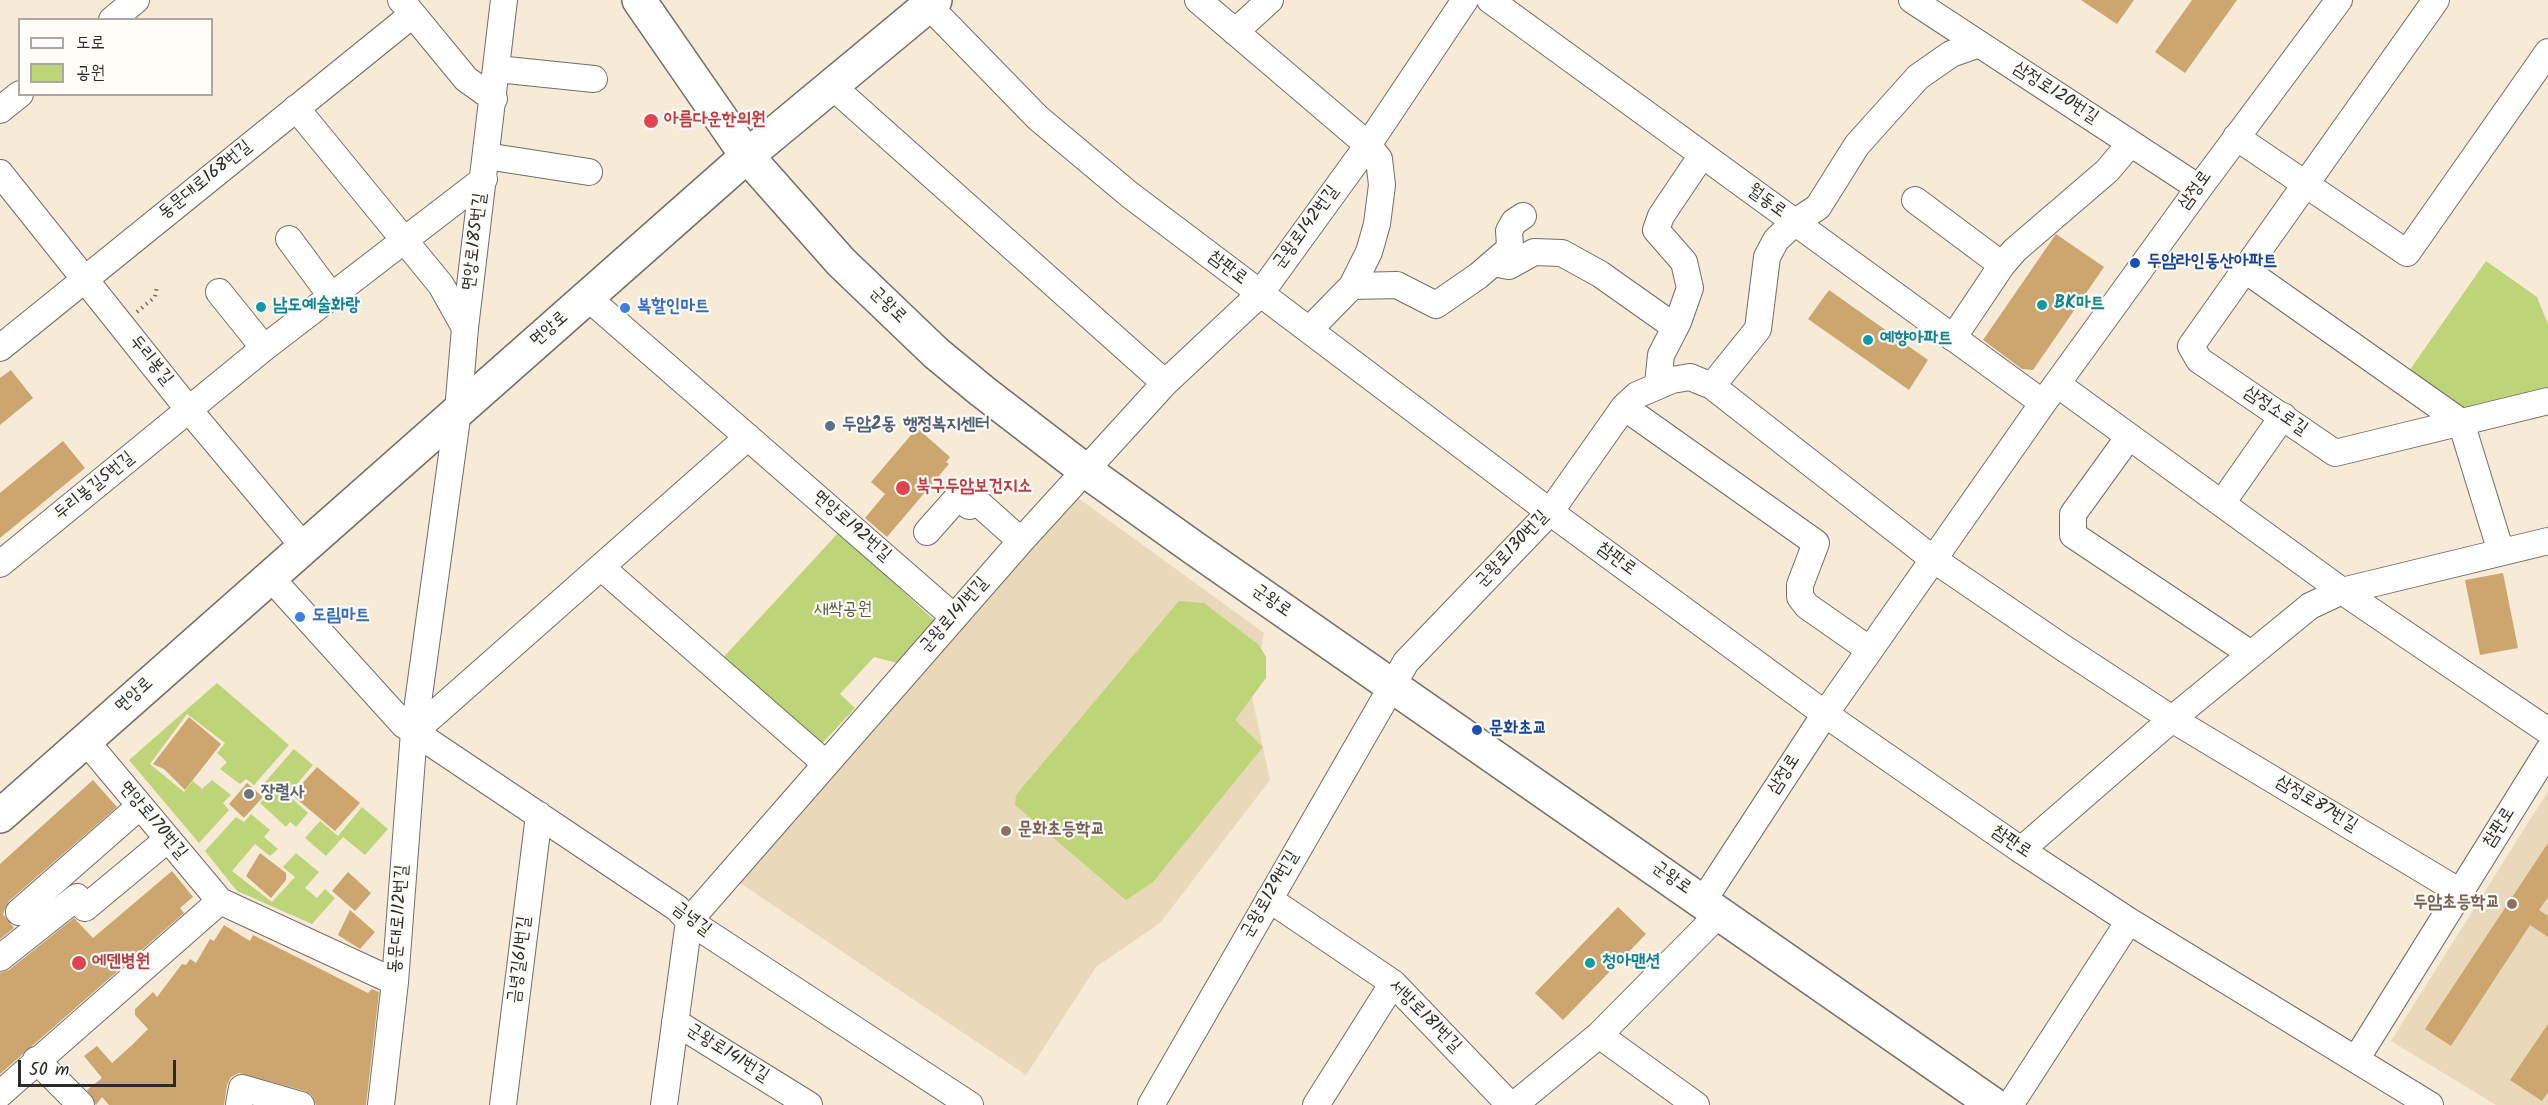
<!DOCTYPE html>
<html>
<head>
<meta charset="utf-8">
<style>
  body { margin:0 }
  #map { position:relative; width:2548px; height:1105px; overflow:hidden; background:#f7ebd8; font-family:Kalam,"Poor Story",sans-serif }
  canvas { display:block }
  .legend { position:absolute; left:18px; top:18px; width:195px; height:78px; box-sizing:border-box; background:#fdfcf7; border:2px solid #a9a8a5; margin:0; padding:8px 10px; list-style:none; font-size:18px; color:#2b2b2b }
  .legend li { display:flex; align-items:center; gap:12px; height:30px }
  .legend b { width:30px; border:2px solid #a9a8a5 }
  .scale { position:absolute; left:18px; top:1060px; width:158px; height:27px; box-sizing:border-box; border:3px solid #2b2b2b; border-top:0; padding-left:8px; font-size:18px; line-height:21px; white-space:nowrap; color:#2b2b2b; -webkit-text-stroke:4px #fdfcf7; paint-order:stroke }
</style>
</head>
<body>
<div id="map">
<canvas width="2548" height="1105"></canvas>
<ul class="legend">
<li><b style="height:8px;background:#fff"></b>도로</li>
<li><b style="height:16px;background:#bed478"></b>공원</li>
</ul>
<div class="scale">50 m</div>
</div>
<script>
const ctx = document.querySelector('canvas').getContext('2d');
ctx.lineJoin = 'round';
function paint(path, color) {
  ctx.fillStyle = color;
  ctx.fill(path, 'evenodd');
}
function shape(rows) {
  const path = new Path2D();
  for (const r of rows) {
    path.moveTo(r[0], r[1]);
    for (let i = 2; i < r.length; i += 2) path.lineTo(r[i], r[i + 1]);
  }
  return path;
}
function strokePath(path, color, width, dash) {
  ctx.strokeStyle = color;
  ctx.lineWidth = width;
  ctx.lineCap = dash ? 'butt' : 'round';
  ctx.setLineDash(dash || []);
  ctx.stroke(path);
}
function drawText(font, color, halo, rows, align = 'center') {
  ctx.font = font + ' Kalam,"Poor Story",sans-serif';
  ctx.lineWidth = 4.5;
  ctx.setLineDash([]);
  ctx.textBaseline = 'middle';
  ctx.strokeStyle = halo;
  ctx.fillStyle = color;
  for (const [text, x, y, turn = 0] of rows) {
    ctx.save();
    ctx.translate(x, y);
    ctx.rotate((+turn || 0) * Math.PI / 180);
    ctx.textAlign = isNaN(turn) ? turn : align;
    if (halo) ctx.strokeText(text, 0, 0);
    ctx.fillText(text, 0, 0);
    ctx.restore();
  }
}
paint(shape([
  [1074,495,1264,633,1252,697,1270,780,1160,923,1096,967,1026,1075,737,881],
  [2548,791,2548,1105,2496,1105,2391,1041]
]), '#e9d9ba');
paint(shape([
  [2486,261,2537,297,2548,324,2548,393,2465,411,2409,371],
  [839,532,935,621,897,663,874,657,840,694,855,708,817,749,721,660],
  [1179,601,1204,603,1259,645,1266,657,1266,678,1235,720,1263,747,1153,882,1126,900,1015,805,1016,795],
  [217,683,289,745,254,785,246,779,240,784,220,769,227,762,217,753,225,743,187,714,150,764,184,792,193,781,202,789,212,780,231,795,223,803,229,810,199,843,129,760],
  [294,749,313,765,288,795,308,813,296,827,290,822,286,827,260,803,267,796,259,789],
  [362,807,388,829,365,855,343,837,326,856,305,838,320,821,338,836],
  [251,814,270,830,264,837,278,849,270,856,255,844,232,871,272,902,295,877,283,867,296,853,319,872,305,888,317,898,325,889,335,898,312,924,237,891,205,851,236,817,244,822]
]), '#bed478');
paint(shape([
  [2081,0,2134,0,2117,24],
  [2192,0,2237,0,2185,73,2155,52],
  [2056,234,2104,267,2033,370,2022,369,1983,340],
  [1829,290,1928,360,1909,390,1808,319],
  [11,370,33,398,0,425,0,378],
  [917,428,950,457,946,462,949,464,887,537,865,518,885,494,871,482],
  [63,441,85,468,0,538,0,493],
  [2503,573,2518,648,2480,655,2465,580],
  [189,717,221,744,185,790,164,769,153,764],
  [317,767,360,803,335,831,292,795],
  [93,780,117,807,9,901,3,914,14,928,0,939,0,864],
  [247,783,263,797,244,818,229,804],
  [2548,843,2548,897,2539,910,2548,916,2548,937,2530,925,2451,1046,2425,1029],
  [260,853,286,873,286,880,271,898,246,876],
  [172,871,193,897,180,908,184,913,0,1074,0,973,9,970,74,918,93,938],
  [348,872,371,893,355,911,332,891],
  [1618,907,1646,934,1563,1020,1535,993],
  [350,910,375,932,360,949,338,935],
  [224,925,250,941,253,935,368,993,372,989,379,992,366,1105,316,1105,312,1095,305,1091,239,1073,231,1077,227,1085,224,1105,109,1105,102,1097,96,1105,87,1090,102,1078,84,1056,97,1046,112,1063,132,1045,148,1029,135,1015,135,1009,153,992,157,997,182,964,186,965,190,959,196,963,210,939,214,941],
  [2548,1024,2548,1092,2542,1101,2510,1080]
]), '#cca56f');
const minor = shape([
  [401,0,466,79,494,99],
  [923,0,1038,118,1130,195,1550,512,1825,714,2021,850,2129,921,2430,1105],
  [1198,0,1368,145,1379,159,1382,185,1377,224,1369,252,1352,286,1309,330],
  [1490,0,2043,403],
  [1912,0,2199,188],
  [2436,0,2191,346,2199,360,2335,453,2548,401],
  [112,20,136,0],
  [1235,32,1270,0],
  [497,69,594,79],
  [831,85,1165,383],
  [296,108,441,285,465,328],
  [0,110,20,94],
  [2236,137,2407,253,2548,52],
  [486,156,589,172],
  [0,173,189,410,304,547],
  [1915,200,2002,265],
  [289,239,332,297],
  [1494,263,1509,266,1534,252,1562,253,1600,274,1675,327],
  [2244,269,2461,422,2501,552],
  [1352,286,1397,285,1436,305,1478,276,1506,252,1510,246,1509,231,1514,222,1523,216],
  [219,292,264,348],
  [587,297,954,617],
  [1953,338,2002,265,2015,250,2107,171,2130,144],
  [0,348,412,15],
  [1658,384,1661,355,1678,322,1690,288,1684,262,1656,230,1661,216,1702,155],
  [2057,384,2342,591,2548,731],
  [1712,386,1758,329,1767,257,1776,240,1794,223,1818,207,1857,145,1918,77,1951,54,1979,44],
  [1624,407,1816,543,1800,585,1800,597,1807,606,1870,650],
  [2128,438,2073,514,2073,535,2251,654],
  [2222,503,2283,416],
  [927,532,958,497,969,506,975,500,1021,541],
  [0,564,264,348,484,179],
  [602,568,825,763],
  [270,577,404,725,677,908,689,921,970,1105],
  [414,732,748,437],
  [85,740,220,901,395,982],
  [2021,850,2172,719,2310,606,2342,591,2548,541],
  [1269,899,1393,983,1510,1105],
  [1703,901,1825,714,2043,403,2199,188,2339,0],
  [19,912,140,806],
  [0,958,77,897,85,908,168,839],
  [675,1022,809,1105],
  [1599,1035,1696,1105],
  [2357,1058,2548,751],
  [36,1060,81,1105],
  [0,1094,220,901],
  [239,1104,242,1088,301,1105],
  [381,1105,395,982,414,732,458,411,465,328,504,0],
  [503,1105,539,815],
  [664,1105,689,921,1021,541,1165,383,1260,294,1368,145,1465,0],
  [1151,1105,1406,662,1550,512,1624,407,1637,395,1672,380,1690,377,1712,386,1933,559,2059,645,2172,719,2460,892],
  [1316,1105,1393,983],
  [1514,1105,1599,1035,1720,913],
  [2010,1105,2129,921]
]);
const major = shape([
  [639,0,747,156,841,262,936,353,982,391,1086,471,1194,548,1994,1105],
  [0,816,747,156,935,0]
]);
strokePath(minor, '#726e68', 28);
strokePath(major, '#726e68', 36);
strokePath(shape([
  [137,312,155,297,157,286]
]), '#726e68', 4, [1.5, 4.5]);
strokePath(minor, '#fff', 26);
strokePath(major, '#fff', 33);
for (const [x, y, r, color] of [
  [651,121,8,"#e0444e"],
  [2135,263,6,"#1a4fb4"],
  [2042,305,6,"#0f9aa8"],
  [261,307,6,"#0f9aa8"],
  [625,308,6,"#3f7fe0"],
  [1868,340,6,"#0f9aa8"],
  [830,426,6,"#5c6f8a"],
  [903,488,8,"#e0444e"],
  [300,617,6,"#3f7fe0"],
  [1477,730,6,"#1a4fb4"],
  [249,794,6,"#6b7280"],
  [1006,831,6,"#8d6e63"],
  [2512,904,6,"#8d6e63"],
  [79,963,8,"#e0444e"],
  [1590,963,6,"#0f9aa8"]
]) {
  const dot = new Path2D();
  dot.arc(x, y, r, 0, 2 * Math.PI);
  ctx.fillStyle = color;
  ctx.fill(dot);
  strokePath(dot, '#fdfcf7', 2);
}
drawText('18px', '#2b2b2b', '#fdfcf7', [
  ["삼정로120번길",2055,94,33],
  ["동문대로168번길",206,181,-39],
  ["삼정로",2196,191,-54],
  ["월동로",1766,202,36],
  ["군왕로142번길",1307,228,-54],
  ["면앙로185번길",476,242,-83],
  ["참판로",1227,269,37],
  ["군왕로",887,306,44],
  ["면앙로",550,330,-41],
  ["두리봉길",150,361,51],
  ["삼정소로길",2275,412,34],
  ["두리봉길5번길",95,487,-39],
  ["면앙로192번길",851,527,41],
  ["군왕로130번길",1513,550,-47],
  ["참판로",1616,560,36],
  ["군왕로",1271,602,35],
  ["군왕로141번길",955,616,-49],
  ["면앙로",135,696,-42],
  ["삼정로",1785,775,-57],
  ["삼정로87번길",2316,805,31],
  ["면앙로170번길",152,821,50],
  ["참판로",2500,828,-58],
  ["참판로",2011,843,34],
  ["군왕로",1671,879,35],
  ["군왕로129번길",1271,895,-60],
  ["동문대로112번길",400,919,-86],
  ["금녕길",691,920,37],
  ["금녕길61번길",521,960,-83],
  ["서방로181번길",1424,1017,45],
  ["군왕로141번길",727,1054,32]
]);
drawText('bold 18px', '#be3a42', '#fdfcf7', [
  ["아름다운한의원",664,121],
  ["북구두암보건지소",916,488],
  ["에덴병원",92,963]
], 'left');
drawText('bold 18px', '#164399', '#fdfcf7', [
  ["두암라인동산아파트",2147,263],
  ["문화초교",1489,730]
], 'left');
drawText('bold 18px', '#0d838f', '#fdfcf7', [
  ["BK마트",2054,305],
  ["남도예술화랑",273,307],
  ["예향아파트",1880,340],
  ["청아맨션",1602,963]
], 'left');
drawText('bold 18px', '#366cbe', '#fdfcf7', [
  ["복할인마트",637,308],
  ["도림마트",312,617]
], 'left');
drawText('bold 18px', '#4e5e75', '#fdfcf7', [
  ["두암2동 행정복지센터",842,426]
], 'left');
drawText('18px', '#575e42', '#fdfcf7', [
  ["새싹공원",843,611]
]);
drawText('bold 18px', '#5b616d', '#fdfcf7', [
  ["장렬사",261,794]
], 'left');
drawText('bold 18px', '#785e54', '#fdfcf7', [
  ["문화초등학교",1018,831],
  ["두암초등학교",2500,904,"right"]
], 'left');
</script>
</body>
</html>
